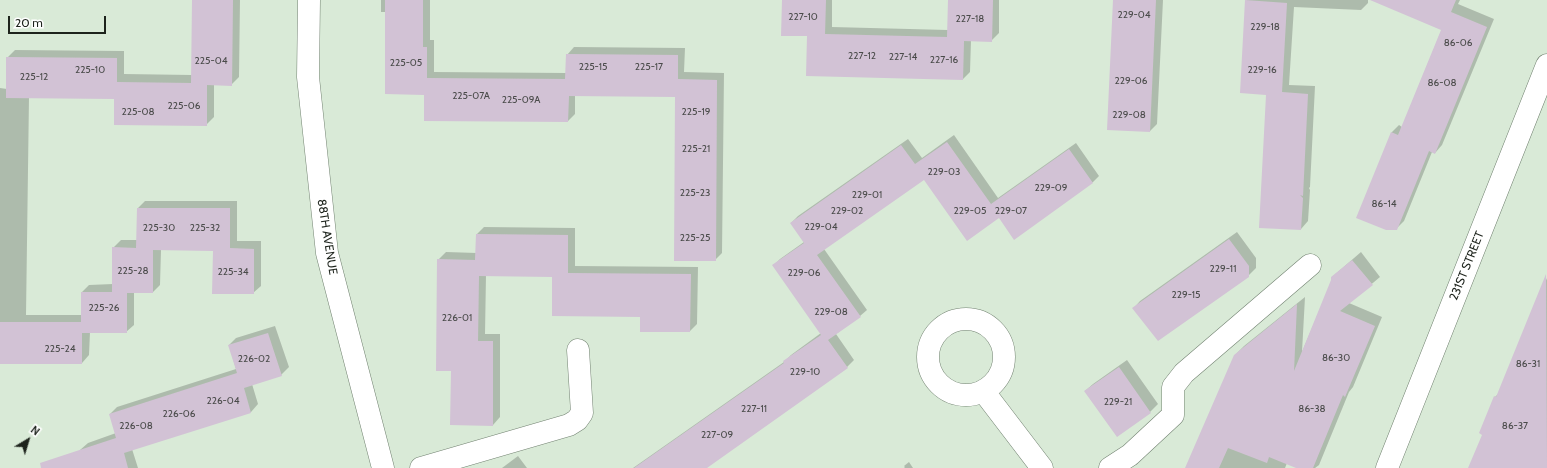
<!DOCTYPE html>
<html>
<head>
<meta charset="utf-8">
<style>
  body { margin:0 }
  #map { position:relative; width:1547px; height:468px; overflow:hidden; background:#d9ead7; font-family:Cabin,sans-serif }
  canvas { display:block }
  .north { position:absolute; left:8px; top:420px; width:40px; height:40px; -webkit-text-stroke:3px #fff; paint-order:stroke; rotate:38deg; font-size:11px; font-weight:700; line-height:16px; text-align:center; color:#1d231c }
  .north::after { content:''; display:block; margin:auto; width:14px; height:18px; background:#1d231c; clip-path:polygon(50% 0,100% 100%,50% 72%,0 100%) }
  .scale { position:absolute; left:8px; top:16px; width:98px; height:18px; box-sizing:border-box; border:2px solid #1d231c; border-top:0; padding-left:5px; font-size:12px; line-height:14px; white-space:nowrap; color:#1d231c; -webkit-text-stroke:3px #fff; paint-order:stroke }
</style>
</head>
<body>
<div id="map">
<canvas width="1547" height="468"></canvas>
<div class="north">N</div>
<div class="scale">20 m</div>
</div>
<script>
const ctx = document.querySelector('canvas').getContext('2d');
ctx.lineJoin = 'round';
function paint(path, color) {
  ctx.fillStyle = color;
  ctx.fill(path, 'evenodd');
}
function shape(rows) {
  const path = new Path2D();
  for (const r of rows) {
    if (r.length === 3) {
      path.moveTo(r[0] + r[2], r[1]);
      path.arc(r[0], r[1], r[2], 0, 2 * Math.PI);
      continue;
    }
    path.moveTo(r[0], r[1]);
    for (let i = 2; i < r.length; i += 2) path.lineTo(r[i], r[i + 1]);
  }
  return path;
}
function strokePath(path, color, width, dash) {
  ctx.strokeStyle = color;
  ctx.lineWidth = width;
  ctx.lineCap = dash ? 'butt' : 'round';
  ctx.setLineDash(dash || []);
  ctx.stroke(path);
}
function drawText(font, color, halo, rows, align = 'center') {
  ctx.font = font + ' Cabin,sans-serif';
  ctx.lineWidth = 3;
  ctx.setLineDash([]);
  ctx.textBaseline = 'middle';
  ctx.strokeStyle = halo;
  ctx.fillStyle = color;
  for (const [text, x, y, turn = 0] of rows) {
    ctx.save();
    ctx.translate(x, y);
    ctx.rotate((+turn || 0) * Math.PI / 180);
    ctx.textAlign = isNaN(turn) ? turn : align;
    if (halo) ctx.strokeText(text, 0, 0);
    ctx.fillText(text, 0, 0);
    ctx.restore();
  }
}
paint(shape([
  [192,0,240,0,239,77,231,85,214,85,214,117,206,125,115,98,29,97,26,315,82,315,82,292,89,285,113,284,113,248,121,240,137,240,138,208,145,201,237,201,237,241,261,241,261,286,253,293,214,250,161,250,160,285,153,292,134,292,134,325,126,332,90,332,89,355,82,363,0,363,0,88,7,89,7,58,15,50,124,51,124,74,192,75],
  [381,0,430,0,430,40,434,40,434,72,567,73,567,55,574,47,685,48,684,72,724,73,722,253,715,260,676,96,575,95,575,114,568,121,425,94,386,12,381,12],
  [783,0,832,0,832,27,948,30,949,0,999,0,999,33,991,41,971,40,970,72,963,79,808,35],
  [1114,0,1163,0,1157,124,1150,131],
  [1247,0,1368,0,1368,3,1361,10,1294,7,1289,85,1315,86,1310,187,1309,188,1310,190,1308,221,1301,229,1267,94,1246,1],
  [1396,0,1460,0,1458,4,1494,19,1442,145,1435,153,1432,152,1404,221,1396,229,1391,133,1399,125,1402,127,1442,29],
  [954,135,998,198,1076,143,1099,176,1093,182,1014,238,999,217,924,178,824,249,867,310,860,316,836,334,854,360,847,367,705,468,633,468,784,362,791,355,821,333,774,265,780,259,804,242,791,223,798,216,908,139,922,158],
  [484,227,575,228,575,266,698,267,697,324,690,331,641,316,553,276,486,275,485,334,500,334,500,417,493,425,452,370,438,260,446,252,477,253,477,234],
  [1237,232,1256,258,1256,268,1248,276,1133,309,1140,301],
  [1361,252,1380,277,1349,303,1382,317,1353,387,1349,392,1319,465,1315,468,1299,468,1287,463,1285,468,1186,468,1235,355,1244,346,1305,297,1302,352,1332,280,1332,277],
  [1547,278,1547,468,1469,468,1483,434,1495,397,1498,394],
  [275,326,289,367,281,375,252,384,258,404,251,412,132,449,138,468,86,468,80,450,88,443,116,433,110,414,117,407,236,369,229,345,236,338],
  [1127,360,1158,404,1150,412,1117,436,1085,391,1093,384],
  [518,456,527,468,502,468],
  [909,462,913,468,904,468,905,467,904,466]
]), '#0003');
paint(shape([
  [192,0,233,0,232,86,207,85,207,126,114,125,114,99,6,98,6,57,117,58,117,82,191,83],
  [385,0,423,0,423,47,427,47,427,78,565,79,566,54,678,55,678,79,717,80,716,261,674,261,675,97,569,96,568,122,424,121,424,95,385,94],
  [782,0,826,0,825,34,947,37,948,0,993,0,992,42,964,41,963,80,806,76,807,36,781,36],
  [1113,0,1156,0,1150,132,1107,130],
  [1245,0,1287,3,1282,92,1308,94,1303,196,1300,195,1303,198,1301,230,1259,228,1266,95,1240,93],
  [1370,0,1456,0,1451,12,1487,27,1435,154,1429,151,1397,230,1386,230,1356,218,1391,132,1398,135,1441,30],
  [947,142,991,204,1069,149,1093,183,1014,240,999,218,967,241,924,180,817,255,861,317,828,340,848,368,707,468,634,468,784,363,783,361,821,335,772,265,804,243,790,223,901,145,915,164],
  [137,208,230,208,230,248,254,249,254,294,212,294,213,251,153,250,153,293,127,293,127,333,82,333,82,364,0,364,0,322,81,322,81,292,112,292,112,247,136,248],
  [476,234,568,235,568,273,691,274,690,332,640,332,640,317,552,316,552,277,479,276,478,341,493,341,493,426,450,425,451,371,436,371,437,259,475,260],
  [1229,239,1249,266,1249,277,1158,341,1132,308],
  [1352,260,1373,285,1340,311,1375,326,1345,397,1343,395,1313,468,1296,468,1269,457,1267,463,1228,448,1219,468,1185,468,1234,355,1297,304,1294,371,1331,280,1331,277],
  [1546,274,1547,468,1468,468,1482,435,1479,433,1494,396,1496,397],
  [268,333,282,376,244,388,251,413,124,453,128,468,41,468,40,463,116,438,109,414,237,373,228,345],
  [1119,367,1151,413,1117,437,1084,391]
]), '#d2c2d5');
const minor = shape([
  [309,0,308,77,327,253,383,468],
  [966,357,38],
  [984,392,1042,468],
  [421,468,569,425,577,420,582,413,578,350],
  [1110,468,1130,455,1173,415,1173,387,1184,373,1310,265],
  [1387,468,1547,65]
]);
strokePath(minor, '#728271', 23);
strokePath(minor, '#fff', 22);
drawText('10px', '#4a4b4a', null, [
  ["229-04",1134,15],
  ["227-10",803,17],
  ["227-18",970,19],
  ["229-18",1265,27],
  ["86-06",1458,43],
  ["227-12",862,56],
  ["227-14",903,57],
  ["227-16",944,60],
  ["225-04",211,61],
  ["225-05",406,63],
  ["225-15",593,67],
  ["225-17",649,67],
  ["225-10",90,70],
  ["229-16",1262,70],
  ["225-12",34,77],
  ["229-06",1131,81],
  ["86-08",1442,83],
  ["225-07A",471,96],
  ["225-09A",521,100],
  ["225-06",184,106],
  ["225-08",138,112],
  ["225-19",696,112],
  ["229-08",1129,115],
  ["225-21",696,149],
  ["229-03",944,172],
  ["229-09",1051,188],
  ["225-23",695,193],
  ["229-01",867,195],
  ["86-14",1384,204],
  ["229-02",847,211],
  ["229-05",970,211],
  ["229-07",1011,211],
  ["229-04",821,227],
  ["225-30",159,228],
  ["225-32",205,228],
  ["225-25",695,238],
  ["229-11",1223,269],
  ["225-28",133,271],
  ["225-34",233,272],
  ["229-06",804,273],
  ["229-15",1186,295],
  ["225-26",104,308],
  ["229-08",831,312],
  ["226-01",457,318],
  ["225-24",60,349],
  ["86-30",1336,358],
  ["226-02",254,359],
  ["86-31",1528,364],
  ["229-10",805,372],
  ["226-04",223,401],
  ["229-21",1118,402],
  ["227-11",754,409],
  ["86-38",1312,409],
  ["226-06",179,414],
  ["226-08",136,426],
  ["86-37",1515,426],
  ["227-09",717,435]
]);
drawText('12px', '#1d231c', '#fff', [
  ["88TH AVENUE",327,237,81],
  ["231ST STREET",1467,266,-68]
]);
</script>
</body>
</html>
